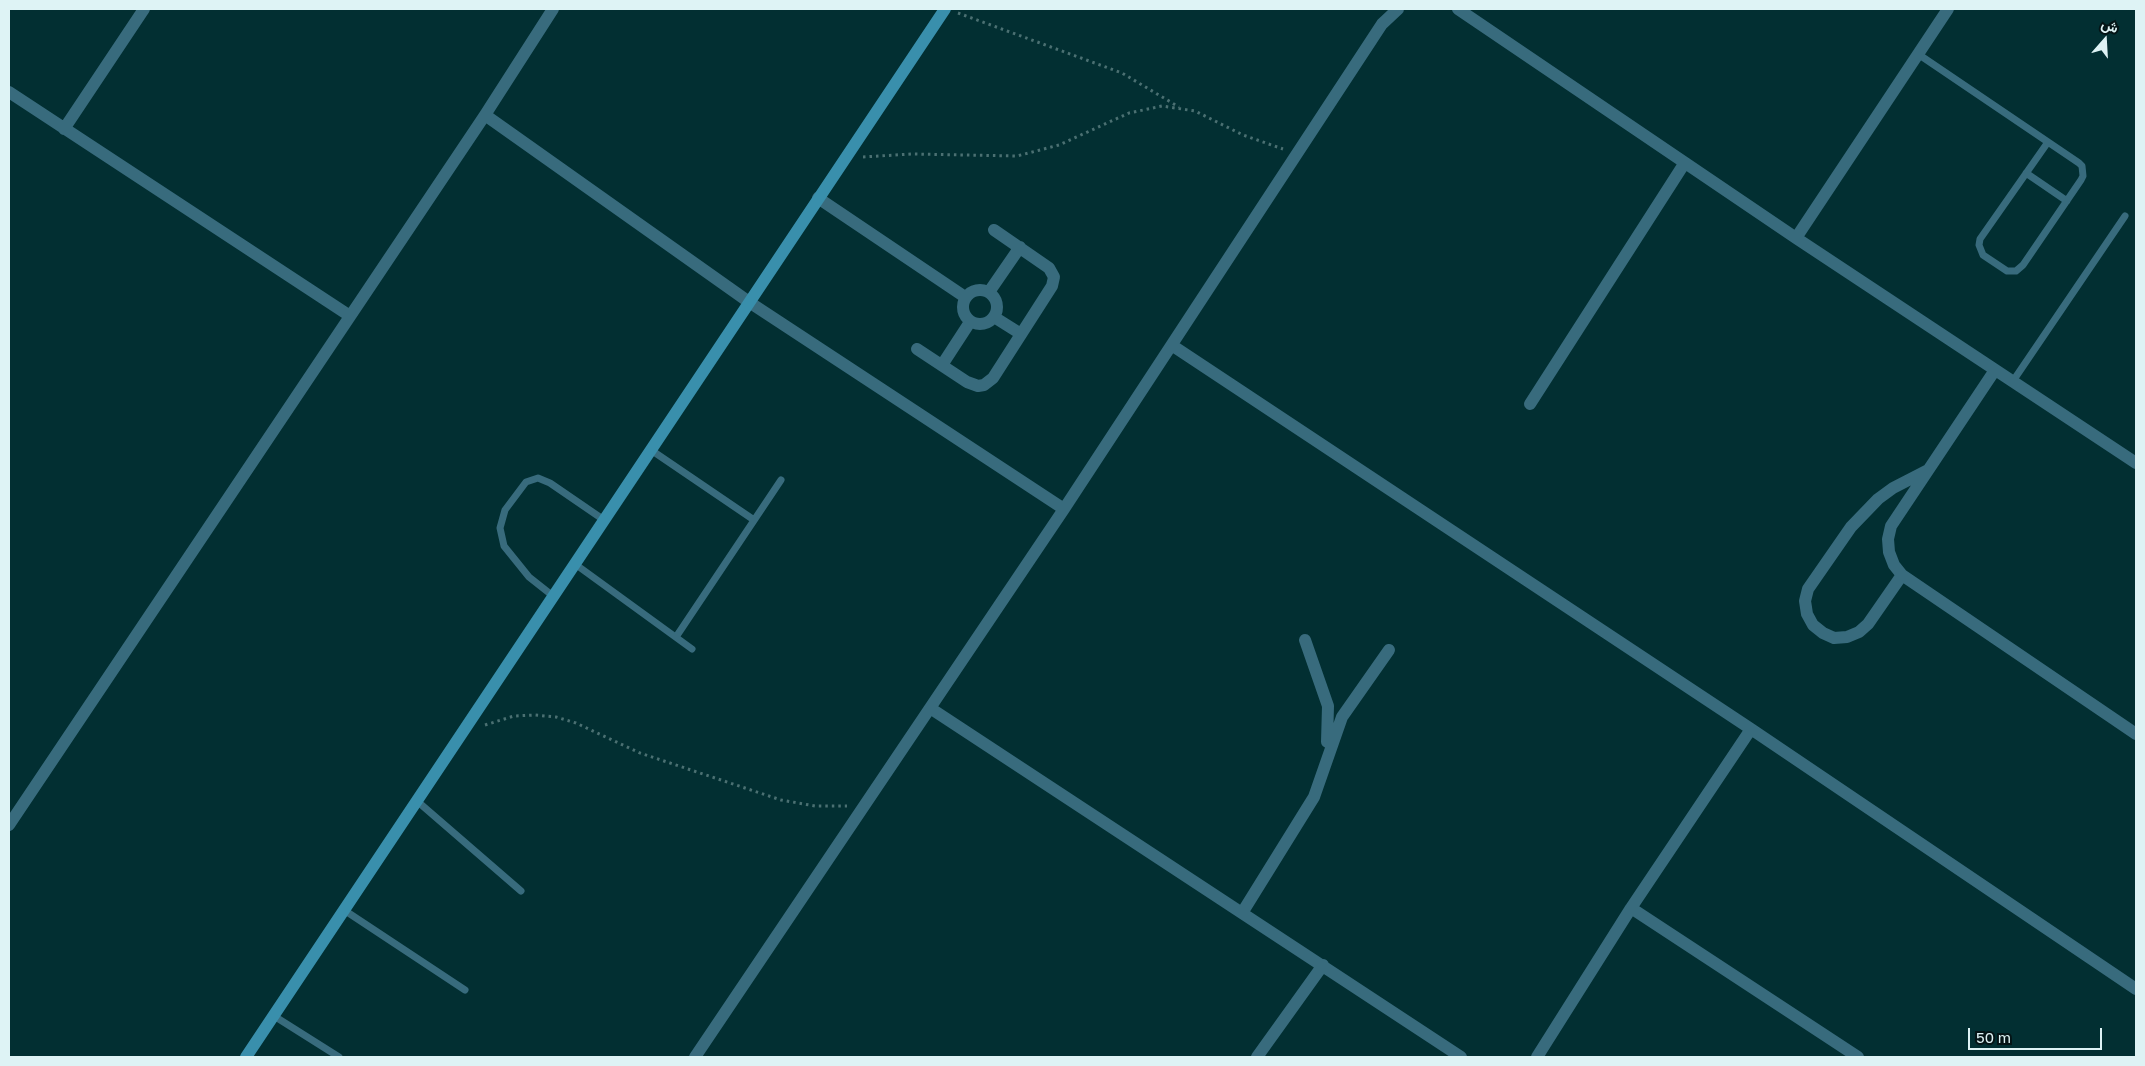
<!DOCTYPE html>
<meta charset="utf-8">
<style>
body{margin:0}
#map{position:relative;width:2145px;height:1066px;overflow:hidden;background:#022f32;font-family:"Golos Text",Vazirmatn,sans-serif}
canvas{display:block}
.frame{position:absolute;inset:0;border:10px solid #def3f5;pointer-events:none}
.north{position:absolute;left:2080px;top:15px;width:50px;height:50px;-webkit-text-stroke:4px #041416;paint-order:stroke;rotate:19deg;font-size:14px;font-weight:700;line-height:20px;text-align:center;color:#def3f5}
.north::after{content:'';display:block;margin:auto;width:18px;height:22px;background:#def3f5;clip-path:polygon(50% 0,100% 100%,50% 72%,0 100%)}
.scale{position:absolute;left:1968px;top:1028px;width:134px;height:22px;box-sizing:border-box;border:2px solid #def3f5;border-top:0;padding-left:6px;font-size:15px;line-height:18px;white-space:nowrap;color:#def3f5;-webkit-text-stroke:4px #041416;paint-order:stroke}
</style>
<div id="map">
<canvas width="2145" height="1066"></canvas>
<div class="frame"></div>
<div class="north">ش</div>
<div class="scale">50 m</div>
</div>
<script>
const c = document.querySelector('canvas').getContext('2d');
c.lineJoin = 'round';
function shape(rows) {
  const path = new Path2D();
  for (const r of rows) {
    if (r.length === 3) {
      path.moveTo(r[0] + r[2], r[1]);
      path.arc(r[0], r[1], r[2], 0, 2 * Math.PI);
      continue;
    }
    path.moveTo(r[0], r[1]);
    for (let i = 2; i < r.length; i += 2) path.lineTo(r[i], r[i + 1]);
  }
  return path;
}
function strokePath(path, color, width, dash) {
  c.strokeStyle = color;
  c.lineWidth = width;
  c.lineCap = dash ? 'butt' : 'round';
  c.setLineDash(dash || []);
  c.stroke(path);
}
const path = shape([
 [958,13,1122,73,1179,107],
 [863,157,911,154,1017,156,1059,145,1129,113,1162,106,1195,111,1243,135,1283,149],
 [485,725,514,716,535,715,556,717,576,723,640,753,781,800,815,806,847,806]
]);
const lane = shape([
 [1918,54,2079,163,2082,166,2083,176,2081,180,2023,265,2016,271,2007,271,1983,255,1979,245,1980,239,2048,142],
 [2026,173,2067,201],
 [2013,381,2125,216],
 [651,450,754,520],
 [575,564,692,649],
 [553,596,529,577,504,546,500,528,505,510,526,482,538,478,550,483,604,520],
 [676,637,781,480],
 [417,801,521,891],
 [344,910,465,990],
 [274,1016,339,1057]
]);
const street = shape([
 [1458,9,1796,238,2136,463],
 [9,92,350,316],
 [485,115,749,302,1064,509],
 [64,129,144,9],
 [818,198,965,297],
 [1796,238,1948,9],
 [980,307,17],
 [989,292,1020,247],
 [994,317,1021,334],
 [1173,346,1751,729,2136,989],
 [917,349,967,382,978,386,984,385,993,378,1052,286,1054,277,1049,268,994,230],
 [942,365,970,322],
 [1995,370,1891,526,1888,539,1889,552,1894,565,1902,575,2136,734],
 [1530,404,1684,164],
 [1902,575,1868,624,1859,632,1847,637,1834,638,1823,633,1813,625,1807,614,1805,601,1808,589,1851,527,1878,499,1893,488,1928,470],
 [1305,640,1328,706,1327,742],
 [930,708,1461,1057],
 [9,825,485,115,553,9],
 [1631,908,1858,1057],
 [1242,913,1314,797,1342,717,1389,650],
 [695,1057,1064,509,1382,24,1398,9],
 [1257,1057,1323,965],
 [1537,1057,1631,908,1751,729]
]);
const secondary = shape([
 [246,1057,945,9]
]);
strokePath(path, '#4b7072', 3, [2.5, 4]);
strokePath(lane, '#386b7d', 7);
strokePath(street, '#386b7d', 12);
strokePath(secondary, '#398fac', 12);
</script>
